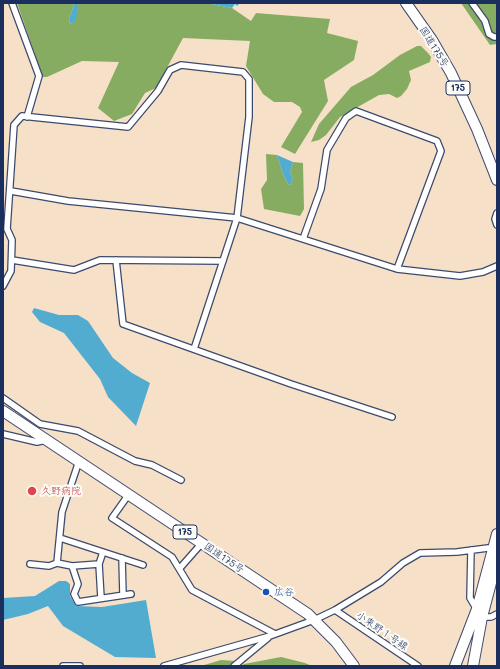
<!DOCTYPE html>
<meta charset="utf-8">
<style>
body{margin:0}
#map{position:relative;width:500px;height:669px;overflow:hidden;background:#f6e0c7;font-family:Mali,sans-serif}
canvas{display:block}
.frame{position:absolute;inset:0;border:4px solid #1b2f5e;pointer-events:none}
</style>
<div id="map">
<canvas width="500" height="669"></canvas>
<div class="frame"></div>
</div>
<script>
const c = document.querySelector('canvas').getContext('2d');
c.lineJoin = 'round';
function fill(path, color) {
  c.fillStyle = color;
  c.fill(path, 'evenodd');
}
function shape(rows) {
  const path = new Path2D();
  for (const r of rows) {
    path.moveTo(r[0], r[1]);
    for (let i = 2; i < r.length; i += 2) path.lineTo(r[i], r[i + 1]);
  }
  return path;
}
function strokePath(path, color, width, dash) {
  c.strokeStyle = color;
  c.lineWidth = width;
  c.lineCap = dash ? 'butt' : 'round';
  c.setLineDash(dash || []);
  c.stroke(path);
}
function write(font, color, halo, rows, align = 'center') {
  c.font = font + ' Mali,"Klee One",sans-serif';
  c.lineWidth = 4;
  c.setLineDash([]);
  c.textBaseline = 'middle';
  c.strokeStyle = halo;
  c.fillStyle = color;
  for (const [text, x, y, turn = 0] of rows) {
    c.save();
    c.translate(x, y);
    c.rotate((+turn || 0) * Math.PI / 180);
    c.textAlign = isNaN(turn) ? turn : align;
    if (halo) c.strokeText(text, 0, 0);
    c.fillText(text, 0, 0);
    c.restore();
  }
}
const forest = shape([
 [17,3,73,3,74,5,69,19,70,24,72,23,78,3,206,3,232,8,251,21,256,13,330,19,327,33,358,41,354,60,324,80,328,101,295,154,281,147,302,112,300,107,292,102,274,102,263,94,246,66,250,41,183,38,156,88,145,93,132,114,114,121,98,108,119,62,82,61,47,77,43,77],
 [461,3,497,3,497,44,490,45],
 [417,46,421,46,428,53,431,57,430,62,409,71,411,80,407,89,401,96,397,98,389,94,379,95,340,117,326,135,319,140,311,142,319,124,351,87,373,75,400,55],
 [266,154,277,155,283,174,288,184,290,185,293,178,290,172,293,162,303,163,304,209,300,216,264,209,261,189,267,180],
 [281,657,305,663,312,666,241,666,244,664],
 [221,660,236,661,229,666,201,666]
]);
const water = shape([
 [73,3,78,3,76,21,70,24,69,19,74,5],
 [206,3,240,3,237,6,235,4,232,8],
 [277,155,293,162,290,172,293,178,290,185,288,184,283,174],
 [34,308,59,315,78,315,88,321,113,358,132,373,150,383,136,426,108,397,100,379,64,333,40,322,32,312],
 [59,581,66,581,70,584,70,596,76,606,102,607,146,600,156,658,115,657,63,626,48,606,28,614,3,620,3,598,35,596]
]);
const street = shape([
 [12,3,39,76,27,117],
 [472,3,485,21,489,34,494,37,497,37],
 [11,191,68,201,237,218,397,269,460,276,483,272,497,266],
 [497,213,495,219,497,225],
 [303,239,321,189,327,150,346,118,356,111,437,141,441,151,397,269],
 [12,260,74,270,100,260,223,261],
 [116,260,123,324,291,384,392,417],
 [3,286,11,271,12,240,7,229,14,125,22,116,128,127,158,91,170,70,181,65,243,72,249,79,249,117,237,218,194,349],
 [3,398,40,424,78,431,135,461,152,465,181,480],
 [3,434,37,442,46,440],
 [129,494,112,518,172,557,192,590,275,634],
 [60,538,143,565],
 [471,550,470,598,476,608],
 [122,558,123,595],
 [57,563,72,566,78,584,74,594,78,602,131,594],
 [30,564,49,566,57,563,62,512,79,461],
 [72,566,99,564],
 [180,568,202,543],
 [101,598,99,564,103,552],
 [335,610,418,666],
 [482,617,491,617,497,614],
 [63,666,80,666],
 [164,666,270,636,314,620,335,610,381,582,403,563,420,553,457,552,488,548],
 [234,666,268,638]
]);
const highway = shape([
 [406,3,432,40,451,73,477,129,497,180],
 [3,411,308,614,336,642,354,666],
 [455,666,477,609,497,534],
 [473,666,482,617,497,560]
]);
const markers = [
 [32,491,5,"#e0444e"],
 [266,592,4,"#1a4fb4"]
];
const shields = [
 [458,88,24],
 [185,532,24]
];
const shieldNames = [
 ["175",458,88],
 ["175",185,532]
];
const streetNames = [
 ["国道175号",434,47,58],
 ["国道175号",224,558,34],
 ["小束野１号線",382,631,34]
];
const healthNames = [
 ["久野病院",41,491]
];
const transitNames = [
 ["広谷",274,592]
];
fill(forest, '#86ac62');
fill(water, '#52accf');
strokePath(street, '#3c4a6e', 8);
strokePath(highway, '#3c4a6e', 12);
strokePath(street, '#fff', 5.5);
strokePath(highway, '#fff', 10);
for (const [x, y, r, color] of markers) {
  const dot = new Path2D();
  dot.arc(x, y, r, 0, 2 * Math.PI);
  c.fillStyle = color;
  c.fill(dot);
  strokePath(dot, '#fdfcf7', 1.5);
}
for (const [x, y, w] of shields) {
  const box = new Path2D();
  box.roundRect(x - w / 2, y - 7, w, 14, 3);
  c.fillStyle = '#fdfcf7';
  c.fill(box);
  strokePath(box, '#1b2f5e', 1);
}
write('bold 9px', '#1b2f5e', null, shieldNames);
write('10px', '#1b2f5e', '#fdfcf7', streetNames);
write('10px', '#be3a42', '#fdfcf7', healthNames, 'left');
write('10px', '#164399', '#fdfcf7', transitNames, 'left');
</script>
